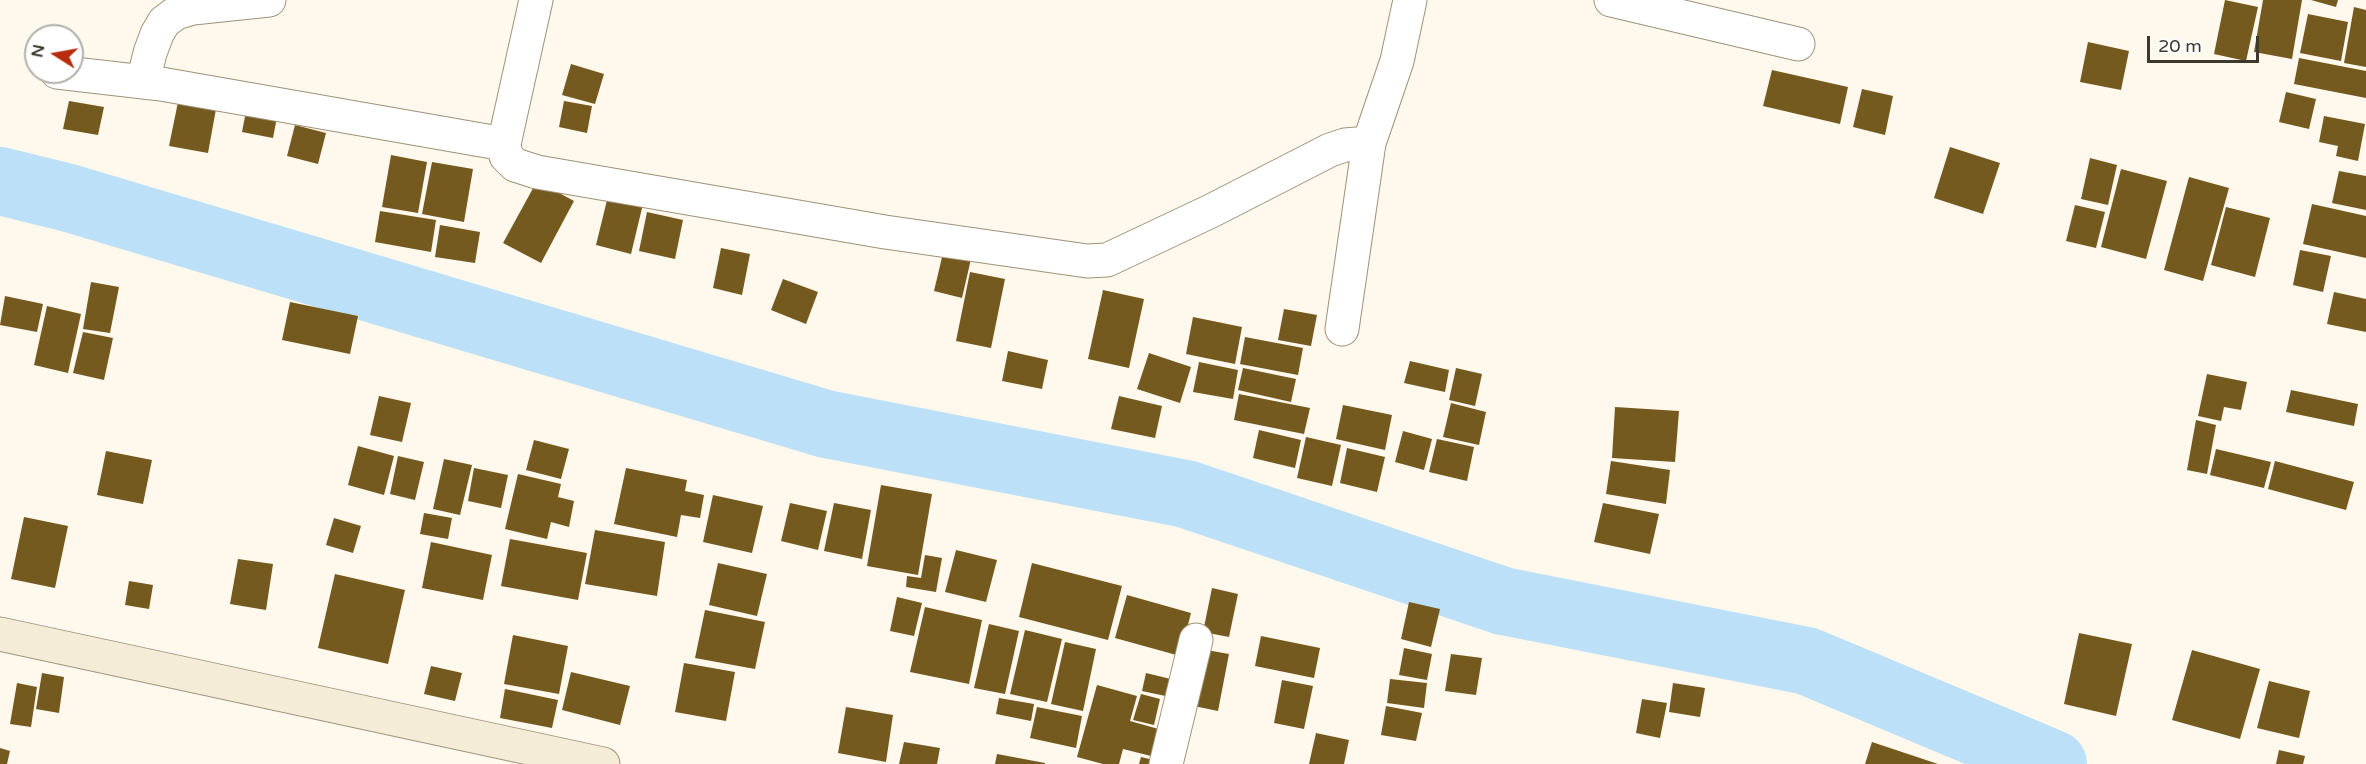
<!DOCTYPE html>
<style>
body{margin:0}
#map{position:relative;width:2366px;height:764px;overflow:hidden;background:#fef8ed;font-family:"Varela Round",sans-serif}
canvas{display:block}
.north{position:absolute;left:24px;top:24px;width:60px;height:60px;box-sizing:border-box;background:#fff;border:2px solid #b2b0ab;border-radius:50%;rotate:281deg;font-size:16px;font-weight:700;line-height:24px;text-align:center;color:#3e392e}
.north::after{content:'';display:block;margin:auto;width:21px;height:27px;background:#b72c0f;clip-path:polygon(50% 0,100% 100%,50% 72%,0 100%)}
.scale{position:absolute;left:2147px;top:36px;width:112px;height:27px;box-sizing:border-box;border:3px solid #3e392e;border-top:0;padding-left:8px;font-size:18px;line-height:21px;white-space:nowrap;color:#3e392e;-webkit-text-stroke:4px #fff;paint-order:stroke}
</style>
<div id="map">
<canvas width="2366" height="764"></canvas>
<div class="north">N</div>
<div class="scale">20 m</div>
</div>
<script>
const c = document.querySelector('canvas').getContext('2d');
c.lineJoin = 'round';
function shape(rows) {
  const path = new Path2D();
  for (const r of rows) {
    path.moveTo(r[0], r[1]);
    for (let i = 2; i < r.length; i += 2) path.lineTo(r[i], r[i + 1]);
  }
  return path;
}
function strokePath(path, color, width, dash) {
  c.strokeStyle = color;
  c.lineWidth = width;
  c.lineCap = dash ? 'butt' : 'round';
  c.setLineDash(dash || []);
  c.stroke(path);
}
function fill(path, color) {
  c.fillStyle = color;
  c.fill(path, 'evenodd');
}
const river = shape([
 [0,181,69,198,826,424,1186,494,1503,601,1807,661,2053,764]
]);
const building = shape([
 [2225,0,2258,7,2246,61,2214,54],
 [2263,0,2302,0,2292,59,2254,52],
 [2311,0,2338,0,2336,7],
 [2354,7,2366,10,2366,67,2344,63],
 [2308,14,2348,22,2341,61,2300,53],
 [2088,42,2129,51,2121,90,2080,82],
 [2299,58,2366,71,2366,98,2294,84],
 [571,64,604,74,595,104,562,95],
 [1772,70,1848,87,1840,124,1763,106],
 [1862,89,1893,96,1885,135,1853,127],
 [2286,92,2316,99,2309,129,2279,122],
 [69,101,104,107,98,135,63,129],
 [564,101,592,106,587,133,559,127],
 [178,102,216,109,208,153,169,146],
 [247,106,278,112,273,138,242,132],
 [2324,116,2365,124,2358,161,2336,156,2338,146,2319,142],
 [295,125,326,133,318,164,287,156],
 [1950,147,2000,163,1983,214,1934,198],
 [391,155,427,162,418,213,382,207],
 [2090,158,2117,165,2108,205,2081,199],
 [432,162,473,169,464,222,422,214],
 [2121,169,2167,181,2146,259,2101,247],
 [2339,171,2366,176,2366,210,2332,203],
 [2189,177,2229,188,2203,281,2164,270],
 [537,181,574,201,541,263,503,243],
 [608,196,643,204,631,254,596,245],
 [2312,204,2366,216,2366,258,2303,244],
 [2075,205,2105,212,2096,248,2066,241],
 [2226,207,2270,218,2255,277,2211,265],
 [380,211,436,220,431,252,375,242],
 [647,212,683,220,675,259,639,251],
 [440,225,480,232,475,263,435,257],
 [721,248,750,254,742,295,713,288],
 [2300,250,2331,256,2323,292,2293,285],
 [943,253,971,259,962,298,934,291],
 [970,272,1005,279,991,348,956,341],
 [783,279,818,292,806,324,771,310],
 [91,282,119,287,110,333,83,329],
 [1103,290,1144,299,1129,368,1088,359],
 [2334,292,2366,299,2366,332,2327,324],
 [5,296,43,304,37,332,0,325],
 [290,302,358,316,350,354,282,340],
 [47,306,81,314,68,373,34,365],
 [1284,309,1317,315,1311,346,1278,340],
 [1193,317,1242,327,1235,364,1186,354],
 [83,332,113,338,104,380,73,373],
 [1245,337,1303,348,1298,375,1240,364],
 [1008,351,1048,360,1042,389,1002,381],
 [1149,353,1191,367,1180,403,1137,389],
 [1410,361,1449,370,1445,392,1404,383],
 [1199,362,1238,370,1233,399,1193,392],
 [1243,368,1296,379,1291,402,1238,390],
 [1456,368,1482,374,1475,406,1449,400],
 [2207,374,2247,382,2241,410,2224,407,2221,421,2198,416],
 [2291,390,2358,404,2354,426,2286,412],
 [1239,394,1310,408,1304,434,1234,420],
 [379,396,411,403,402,442,370,435],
 [1119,396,1162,406,1155,438,1111,429],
 [1451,403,1486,412,1479,445,1443,437],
 [1343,405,1392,415,1385,450,1336,439],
 [1615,407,1679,411,1675,462,1612,458],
 [2196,420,2216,425,2207,474,2187,470],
 [1259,430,1301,440,1295,468,1253,458],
 [1403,431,1432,439,1424,470,1395,462],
 [1306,437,1341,445,1332,486,1297,478],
 [1437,439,1474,447,1467,481,1429,472],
 [534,440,569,449,561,479,526,470],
 [358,446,394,456,384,495,348,485],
 [1347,448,1385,457,1377,492,1340,483],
 [2216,449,2271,462,2264,488,2210,475],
 [106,451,152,460,143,504,97,495],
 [398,456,424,462,415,500,390,494],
 [444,459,472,465,460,515,433,509],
 [1611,461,1670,470,1666,504,1606,494],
 [2275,461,2354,482,2346,510,2268,489],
 [474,468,508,475,501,508,468,501],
 [626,468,687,480,685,491,704,495,700,518,681,515,677,537,614,524],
 [518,474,561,484,558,497,574,501,569,527,551,522,547,539,505,529],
 [881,485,932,494,918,575,867,566],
 [713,495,763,506,752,553,703,542],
 [790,503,827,511,818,550,781,541],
 [834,503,871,510,862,559,824,551],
 [1603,503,1659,514,1650,554,1594,542],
 [424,513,452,518,448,539,420,534],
 [24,517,68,526,55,588,11,579],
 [334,518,361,526,353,553,326,545],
 [595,530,665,542,657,596,585,584],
 [510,539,587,553,578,600,501,586],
 [431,542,492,555,483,600,422,588],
 [956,550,997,560,986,602,945,592],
 [925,555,942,558,936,592,906,587,907,576,921,578],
 [238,559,273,564,266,610,230,604],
 [718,563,767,574,757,616,709,605],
 [1032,563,1122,586,1108,640,1019,617],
 [335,574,405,590,388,664,318,648],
 [129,581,153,585,149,609,125,605],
 [1212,588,1238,594,1229,637,1203,632],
 [1127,595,1191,613,1180,656,1115,638],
 [897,597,922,603,914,636,890,631],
 [1409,602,1440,609,1431,647,1401,639],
 [925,607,982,620,969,684,910,672],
 [705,610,765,622,755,669,695,658],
 [989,624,1019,631,1005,694,974,688],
 [1025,630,1062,639,1047,702,1010,694],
 [2079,633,2132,644,2116,716,2064,704],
 [513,635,568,646,559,694,504,684],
 [1261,636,1320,648,1314,678,1255,666],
 [1065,642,1096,649,1083,711,1051,704],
 [1404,648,1432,654,1427,680,1399,675],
 [1201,649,1229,654,1218,711,1189,705],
 [2192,650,2260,669,2240,739,2172,720],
 [1451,654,1482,658,1476,695,1445,691],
 [684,663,735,672,726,721,675,712],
 [431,666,462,673,455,701,424,694],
 [571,672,630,686,620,725,562,710],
 [42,673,64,677,59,713,36,709],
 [1146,673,1179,681,1175,698,1142,691],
 [1390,679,1427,683,1424,708,1387,703],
 [1282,680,1313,686,1304,729,1274,723],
 [2269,681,2310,691,2299,738,2257,728],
 [17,683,37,687,31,727,10,724],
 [1673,683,1705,688,1700,717,1669,712],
 [1097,685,1137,696,1130,721,1162,730,1155,757,1123,749,1119,764,1103,764,1077,757],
 [505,689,558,700,552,728,500,718],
 [1141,694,1160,699,1154,725,1133,720],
 [999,698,1034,704,1031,721,996,714],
 [1642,699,1667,703,1660,738,1636,733],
 [1386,706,1422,713,1416,741,1381,735],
 [846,707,893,715,886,762,838,753],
 [1037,707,1082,716,1076,748,1030,738],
 [1316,733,1349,740,1344,764,1309,764],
 [904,742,940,748,937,764,899,764],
 [1872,742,1938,764,1865,764],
 [0,748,10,751,7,764,0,764],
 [2279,750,2305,756,2303,764,2276,764],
 [997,754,1045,763,1045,764,995,764],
 [1141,757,1162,762,1162,764,1139,764]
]);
const street = shape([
 [536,0,504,144,506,156,515,165,537,172,885,232,1087,261,1107,260,1211,211,1330,150,1345,145,1369,143],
 [1611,0,1798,44],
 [57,72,161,84,504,144],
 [143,82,150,53,157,34,164,22,176,13,193,8,269,0],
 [1342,329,1369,143,1397,61,1410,0],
 [1166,764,1196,640]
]);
const secondary = shape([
 [0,634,603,764]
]);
strokePath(river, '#bce0f7', 68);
fill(building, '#755a1f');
strokePath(street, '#9f9279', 35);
strokePath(secondary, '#9f9279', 35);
strokePath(street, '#fff', 33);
strokePath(secondary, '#f5ecd8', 33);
</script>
